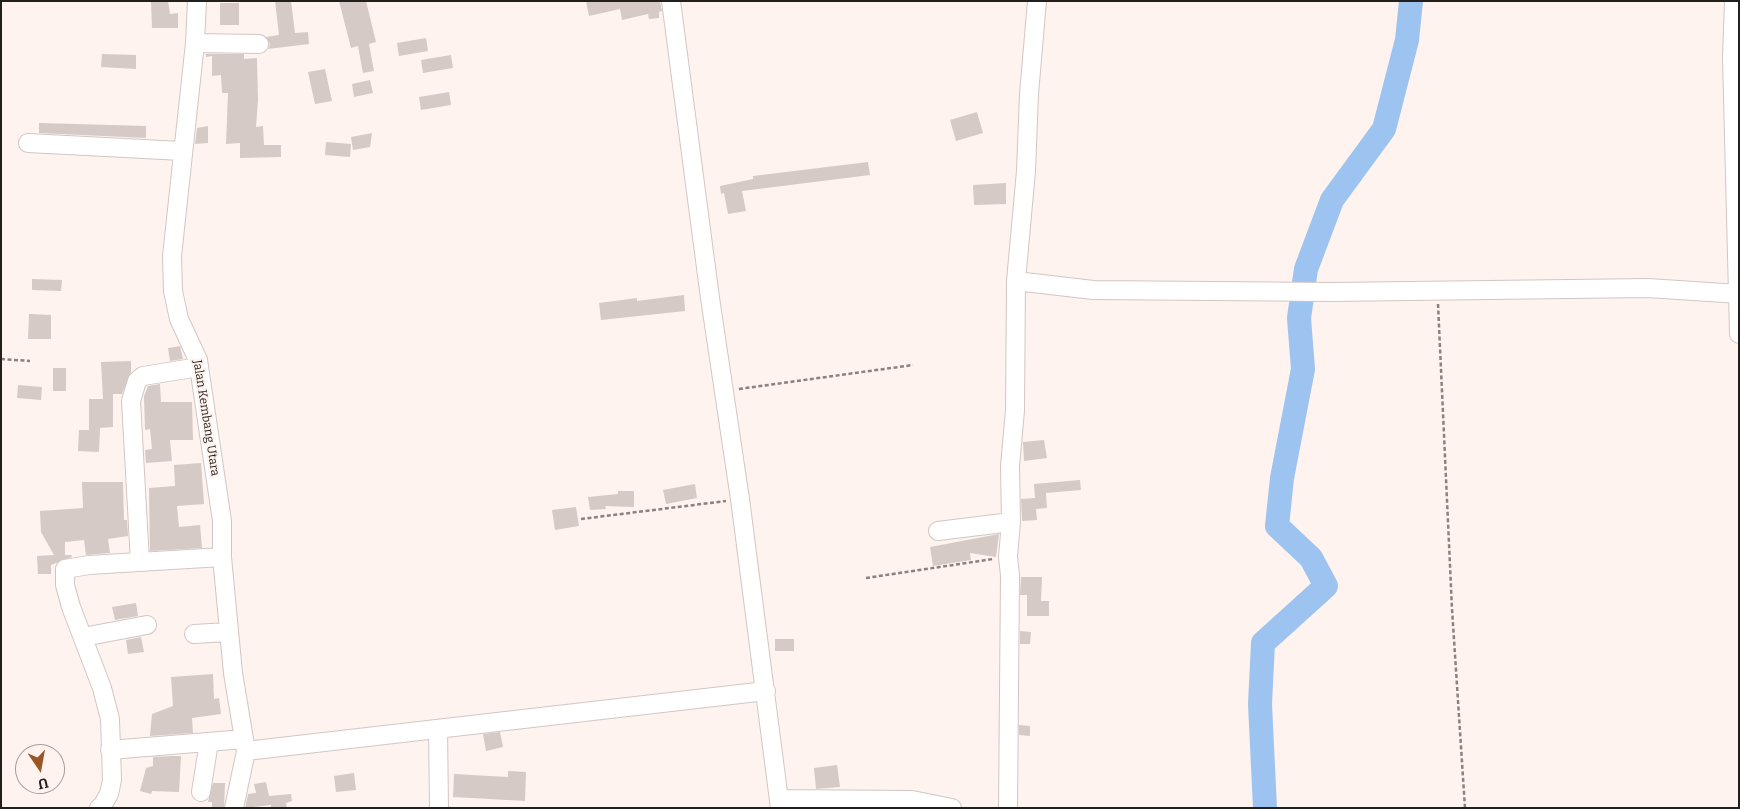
<!DOCTYPE html>
<style>
body{margin:0}
#map{position:relative;width:1740px;height:809px;overflow:hidden;background:#fef3ee;font-family:Bitter,serif}
canvas{display:block}
.frame{position:absolute;inset:0;border:2px solid #231f1d;pointer-events:none}
.north{position:absolute;left:15px;top:744px;width:50px;height:50px;box-sizing:border-box;background:#fef3ee;border:1px solid #a69e9a;border-radius:50%;rotate:168deg;font-size:14px;font-weight:700;line-height:20px;text-align:center;color:#231f1d}
.north::after{content:'';display:block;margin:auto;width:18px;height:22px;background:#9a5726;clip-path:polygon(50% 0,100% 100%,50% 72%,0 100%)}
</style>
<div id="map">
<canvas width="1740" height="809"></canvas>
<div class="frame"></div>
<div class="north">U</div>
</div>
<script>
const c = document.querySelector('canvas').getContext('2d');
c.lineJoin = 'round';
function shape(rows) {
  const path = new Path2D();
  for (const r of rows) {
    path.moveTo(r[0], r[1]);
    for (let i = 2; i < r.length; i += 2) path.lineTo(r[i], r[i + 1]);
  }
  return path;
}
function strokePath(path, color, width, dash) {
  c.strokeStyle = color;
  c.lineWidth = width;
  c.lineCap = dash ? 'butt' : 'round';
  c.setLineDash(dash || []);
  c.stroke(path);
}
function fill(path, color) {
  c.fillStyle = color;
  c.fill(path, 'evenodd');
}
function write(font, color, halo, rows, align = 'center') {
  c.font = font + ' Bitter,serif';
  c.lineWidth = 4.5;
  c.setLineDash([]);
  c.textBaseline = 'middle';
  c.strokeStyle = halo;
  c.fillStyle = color;
  for (const [text, x, y, turn = 0] of rows) {
    c.save();
    c.translate(x, y);
    c.rotate((+turn || 0) * Math.PI / 180);
    c.textAlign = isNaN(turn) ? turn : align;
    if (halo) c.strokeText(text, 0, 0);
    c.fillText(text, 0, 0);
    c.restore();
  }
}
const river = shape([
 [1265,808,1260,704,1263,643,1326,586,1311,558,1277,526,1282,478,1303,369,1299,318,1306,269,1332,200,1384,129,1407,40,1411,1]
]);
const building = shape([
 [151,1,168,1,170,14,178,13,178,28,152,28],
 [275,1,291,1,295,33,308,32,309,44,268,49,270,44,266,37,279,35],
 [339,1,366,1,376,42,369,44,374,71,363,73,358,46,351,48],
 [586,1,660,2,662,11,659,12,659,18,649,19,648,14,622,20,620,9,589,16],
 [220,3,239,3,239,25,220,25],
 [426,38,428,51,399,56,397,43],
 [102,54,136,55,136,69,101,67],
 [206,54,244,54,244,59,257,58,258,100,256,127,263,126,264,145,281,145,281,157,240,158,240,143,226,144,228,93,222,93,221,75,212,76,212,56,206,57],
 [451,55,453,68,423,73,421,60],
 [325,69,332,101,315,104,308,72],
 [370,80,373,93,354,97,352,84],
 [449,92,451,105,421,110,419,97],
 [977,112,983,133,956,141,950,120],
 [39,123,146,126,146,138,39,133],
 [208,126,208,143,195,144,197,128],
 [372,133,370,147,353,150,351,137],
 [326,142,351,144,350,157,325,155],
 [868,162,870,175,742,191,746,211,728,214,724,193,721,194,720,186,753,179,753,176],
 [1006,183,1006,204,974,205,973,185],
 [32,279,62,280,61,291,32,290],
 [684,295,685,311,601,320,599,303,637,298,637,301],
 [29,314,51,315,51,339,28,339],
 [180,346,183,359,170,361,168,348],
 [131,361,131,372,122,394,113,394,113,427,100,428,99,452,78,451,79,430,89,430,89,399,103,399,101,362],
 [53,368,66,368,66,391,53,391],
 [160,384,161,402,192,402,193,440,170,440,172,461,146,463,145,450,152,449,150,429,145,430,144,396,148,386],
 [18,385,42,387,41,400,17,398],
 [1044,440,1047,458,1024,461,1023,442],
 [201,463,204,504,177,506,179,527,200,525,202,548,150,551,149,488,175,486,174,465],
 [1080,480,1081,490,1046,493,1047,508,1036,509,1037,520,1022,521,1021,499,1035,498,1034,484],
 [82,482,123,482,124,520,127,520,128,536,108,539,110,553,108,553,86,555,84,540,65,542,65,555,71,555,72,557,51,565,51,574,38,574,37,556,54,555,41,532,40,511,83,508],
 [695,484,697,498,666,504,663,490],
 [618,491,634,491,634,507,605,506,606,509,590,510,588,497,618,494],
 [576,507,579,526,555,530,552,510],
 [999,534,996,557,970,553,971,560,933,566,930,547],
 [1021,577,1042,577,1041,601,1049,601,1049,616,1027,616,1027,595,1020,595],
 [136,603,138,616,115,620,112,607],
 [1020,631,1031,632,1030,644,1020,644],
 [141,637,144,652,128,654,126,640],
 [775,639,794,639,794,651,775,651],
 [213,674,214,699,219,698,221,714,192,718,193,733,150,736,152,714,173,706,171,677],
 [1019,725,1030,726,1030,736,1019,735],
 [500,732,503,747,486,751,483,734],
 [172,756,181,756,179,792,152,791,151,794,140,791,146,768,153,766,153,757],
 [837,765,840,787,816,789,814,768],
 [508,771,526,772,525,801,453,797,454,774,508,777],
 [354,773,356,790,336,792,334,776],
 [266,782,269,796,291,794,292,801,286,803,287,808,271,808,271,805,245,808,248,794,256,793,254,784],
 [213,783,225,783,224,808,212,808,212,802,208,802]
]);
const path = shape([
 [1438,304,1452,609,1465,808],
 [1,359,30,361],
 [739,389,913,365],
 [581,519,726,501],
 [866,578,993,559]
]);
const minor = shape([
 [197,1,195,43,172,256,173,291,179,319,198,360,222,521,222,557,233,673,246,751,234,808],
 [671,1,710,298,740,499,780,808],
 [1734,1,1732,58,1739,334],
 [195,43,259,44],
 [28,143,182,151],
 [1016,281,1093,290,1331,292,1648,288,1739,294],
 [938,531,1011,522],
 [140,562,131,401,137,381,143,376,199,367],
 [194,634,229,632],
 [83,637,147,625],
 [438,729,439,808],
 [110,750,244,739],
 [246,751,766,691],
 [201,792,209,742],
 [779,799,912,800,952,808],
 [99,808,102,806,109,794,112,780,110,719,102,688,71,607,65,585,65,569,89,565,222,557],
 [1008,808,1010,575,1008,557,1011,522,1010,466,1015,410,1016,281,1026,171,1029,94,1037,1]
]);
const streetNames = [
 ["Jalan Kembang Utara",206,418,81]
];
strokePath(river, '#9dc3f0', 24);
fill(building, '#d5cac6');
strokePath(minor, '#d1c7c2', 20);
strokePath(path, '#89827f', 2.5, [4, 2.5]);
strokePath(minor, '#fff', 18);
write('12px', '#231f1d', '#fef3ee', streetNames);
</script>
